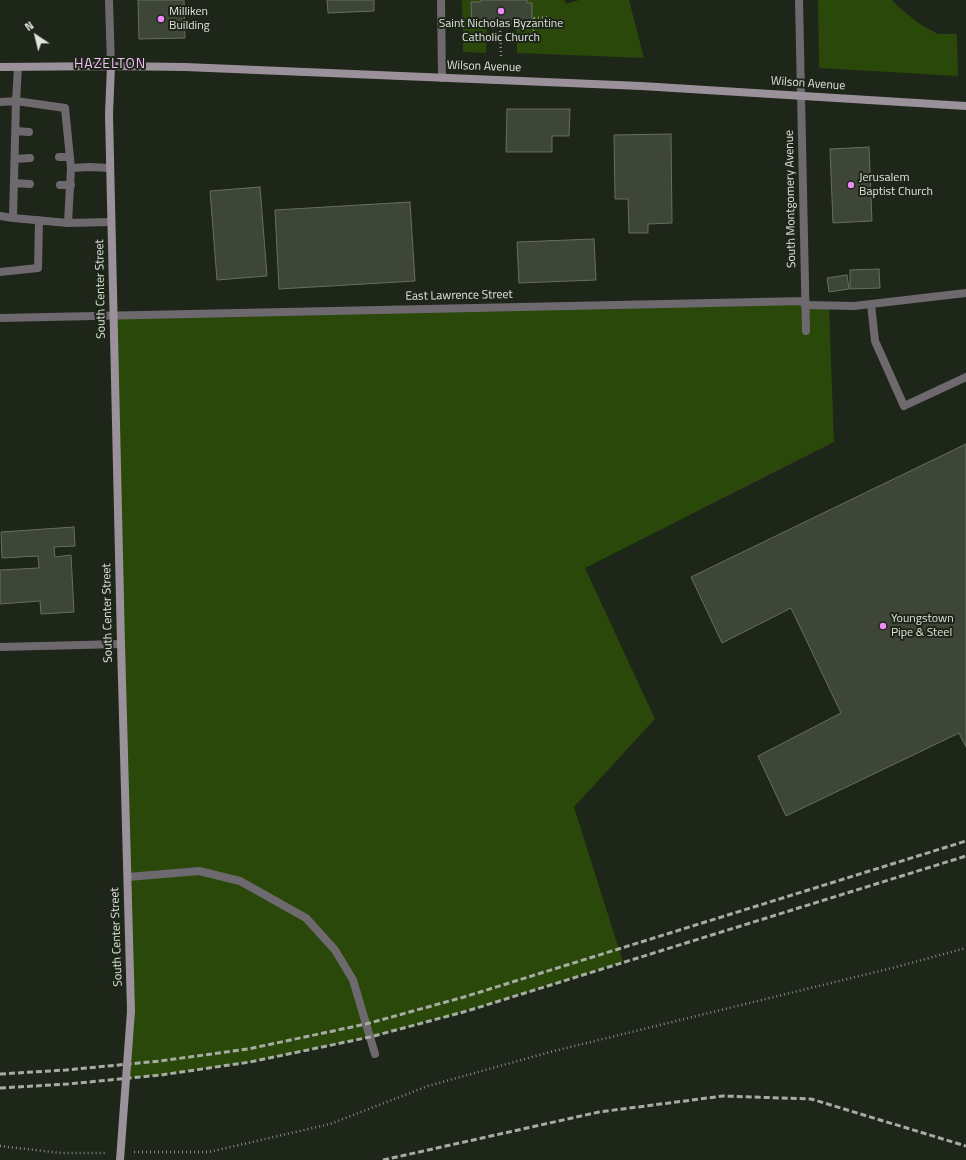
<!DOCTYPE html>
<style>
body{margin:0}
#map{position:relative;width:966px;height:1160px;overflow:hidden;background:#1e2519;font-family:"Titillium Web",sans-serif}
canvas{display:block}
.north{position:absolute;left:16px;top:16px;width:40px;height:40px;-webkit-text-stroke:3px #1e2519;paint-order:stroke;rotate:325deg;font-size:11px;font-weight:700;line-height:16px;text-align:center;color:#dfe4dc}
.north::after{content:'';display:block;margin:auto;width:14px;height:18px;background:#dfe4dc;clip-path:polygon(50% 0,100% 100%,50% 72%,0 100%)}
</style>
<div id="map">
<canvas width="966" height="1160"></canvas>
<div class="north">N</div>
</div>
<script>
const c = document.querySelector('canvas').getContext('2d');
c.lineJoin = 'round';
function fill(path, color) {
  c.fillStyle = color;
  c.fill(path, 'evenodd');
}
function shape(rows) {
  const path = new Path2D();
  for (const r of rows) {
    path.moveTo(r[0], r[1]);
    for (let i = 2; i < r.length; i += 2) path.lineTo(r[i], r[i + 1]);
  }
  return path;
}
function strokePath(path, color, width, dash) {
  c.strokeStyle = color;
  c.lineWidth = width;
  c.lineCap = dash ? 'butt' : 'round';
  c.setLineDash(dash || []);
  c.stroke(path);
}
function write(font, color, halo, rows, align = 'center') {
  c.font = font + ' "Titillium Web",sans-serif';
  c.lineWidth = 4;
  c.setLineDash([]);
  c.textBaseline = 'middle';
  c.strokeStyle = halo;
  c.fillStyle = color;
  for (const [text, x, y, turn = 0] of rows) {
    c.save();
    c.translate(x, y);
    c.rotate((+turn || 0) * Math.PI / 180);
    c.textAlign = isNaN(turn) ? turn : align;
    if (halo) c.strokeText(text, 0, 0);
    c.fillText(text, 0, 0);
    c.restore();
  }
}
const green = shape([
 [462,0,481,0,481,2,471,2,472,24,487,24,486,53,463,52],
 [527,0,564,0,566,4,579,0,629,0,644,58,517,53,516,23,532,23],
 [818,0,892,0,901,9,920,24,938,34,957,34,958,76,819,68],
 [805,301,829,306,834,442,585,568,655,719,574,807,623,962,467,1011,370,1037,250,1062,161,1075,126,1078,131,1011,114,315]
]);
const building = shape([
 [138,0,184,0,185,38,139,39,138,0],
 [327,0,374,0,374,11,328,13,327,0],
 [481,0,527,0,527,3,532,3,532,23,472,24,471,2,481,2,481,0],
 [507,109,570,109,569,136,552,136,552,152,506,152,507,109],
 [671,134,672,223,648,224,648,233,629,233,628,199,615,199,614,135,671,134],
 [869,147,872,221,833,223,830,149,869,147],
 [260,187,267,276,217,280,210,191,260,187],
 [410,202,415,281,279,289,275,210,410,202],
 [594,239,596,280,519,283,517,242,594,239],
 [879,269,880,288,850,289,850,270,879,269],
 [847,275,849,289,829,292,827,278,847,275],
 [966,444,966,747,959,733,786,816,758,756,841,713,791,608,722,643,691,577,966,444],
 [74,527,75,546,54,547,55,557,71,555,74,612,41,614,40,601,0,604,0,570,39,568,38,556,2,558,1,532,74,527]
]);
const path = shape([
 [534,18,549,17],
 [500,23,501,56],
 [501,41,522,40,526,38,531,34,534,29,534,18,532,18],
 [0,1146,61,1153,107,1153],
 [134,1152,209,1152,330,1124,428,1086,550,1052,896,967,966,948]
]);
const service = shape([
 [18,67,16,101,65,108,71,168],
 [0,102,16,101,13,218,68,223,111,222],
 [16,131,29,132],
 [59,157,70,157],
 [15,159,30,158],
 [14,183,30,184],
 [60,185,71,185],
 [0,216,13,218],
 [68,223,71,168,90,167,110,168],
 [0,272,38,268,39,220],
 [871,304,875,341,904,406,966,377],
 [805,305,854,306,966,293],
 [128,877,199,871,240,881,306,918,335,950,353,980,375,1054]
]);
const minor = shape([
 [109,0,111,66],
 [441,0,442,78],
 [799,0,806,331],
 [0,318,805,301],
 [0,647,121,644]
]);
const secondary = shape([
 [111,66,109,114,121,644,131,1011],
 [0,67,111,66,185,67,641,86,966,106]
]);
const rail = shape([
 [0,1074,66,1070,160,1061,248,1049,366,1024,464,997,966,841],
 [0,1088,68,1084,161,1075,250,1062,370,1037,467,1011,966,856],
 [383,1160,599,1112,723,1096,811,1099,966,1146]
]);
const secondaryBridge = shape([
 [120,1160,131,1011]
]);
const markers = [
 [501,11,4,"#ee8bf8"],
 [161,19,4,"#ee8bf8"],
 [851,185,4,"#ee8bf8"],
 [883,626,4,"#ee8bf8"]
];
const poiNames = [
 ["Milliken",169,12],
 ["Building",169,26],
 ["Saint Nicholas Byzantine",501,24,"center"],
 ["Catholic Church",501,38,"center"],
 ["Jerusalem",859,178],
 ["Baptist Church",859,192],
 ["Youngstown",891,619],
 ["Pipe & Steel",891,633]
];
const streetNames = [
 ["Wilson Avenue",484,67,2],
 ["Wilson Avenue",808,84,4],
 ["South Montgomery Avenue",791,199,-91],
 ["South Center Street",101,289,-91],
 ["East Lawrence Street",459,296,-1],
 ["South Center Street",108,613,-91],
 ["South Center Street",117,937,-92]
];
const quarterNames = [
 ["HAZELTON",110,65]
];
fill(green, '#29480a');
fill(building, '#3e4638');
strokePath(building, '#666f60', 1);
strokePath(path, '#858b81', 2.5, [1, 3]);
strokePath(service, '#6e696f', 8);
strokePath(minor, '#6e696f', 8);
strokePath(secondary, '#9a919a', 8);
strokePath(rail, '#a7aca3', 3, [6, 3]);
strokePath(secondaryBridge, '#9a919a', 8);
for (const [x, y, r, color] of markers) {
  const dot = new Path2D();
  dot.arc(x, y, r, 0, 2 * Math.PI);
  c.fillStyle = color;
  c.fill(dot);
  strokePath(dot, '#1e2519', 1.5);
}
write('12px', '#dfe4dc', '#1e2519', poiNames, 'left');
write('12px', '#dfe4dc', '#1e2519', streetNames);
c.letterSpacing = '1px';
write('14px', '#f5befa', '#1e2519', quarterNames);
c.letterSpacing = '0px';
</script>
